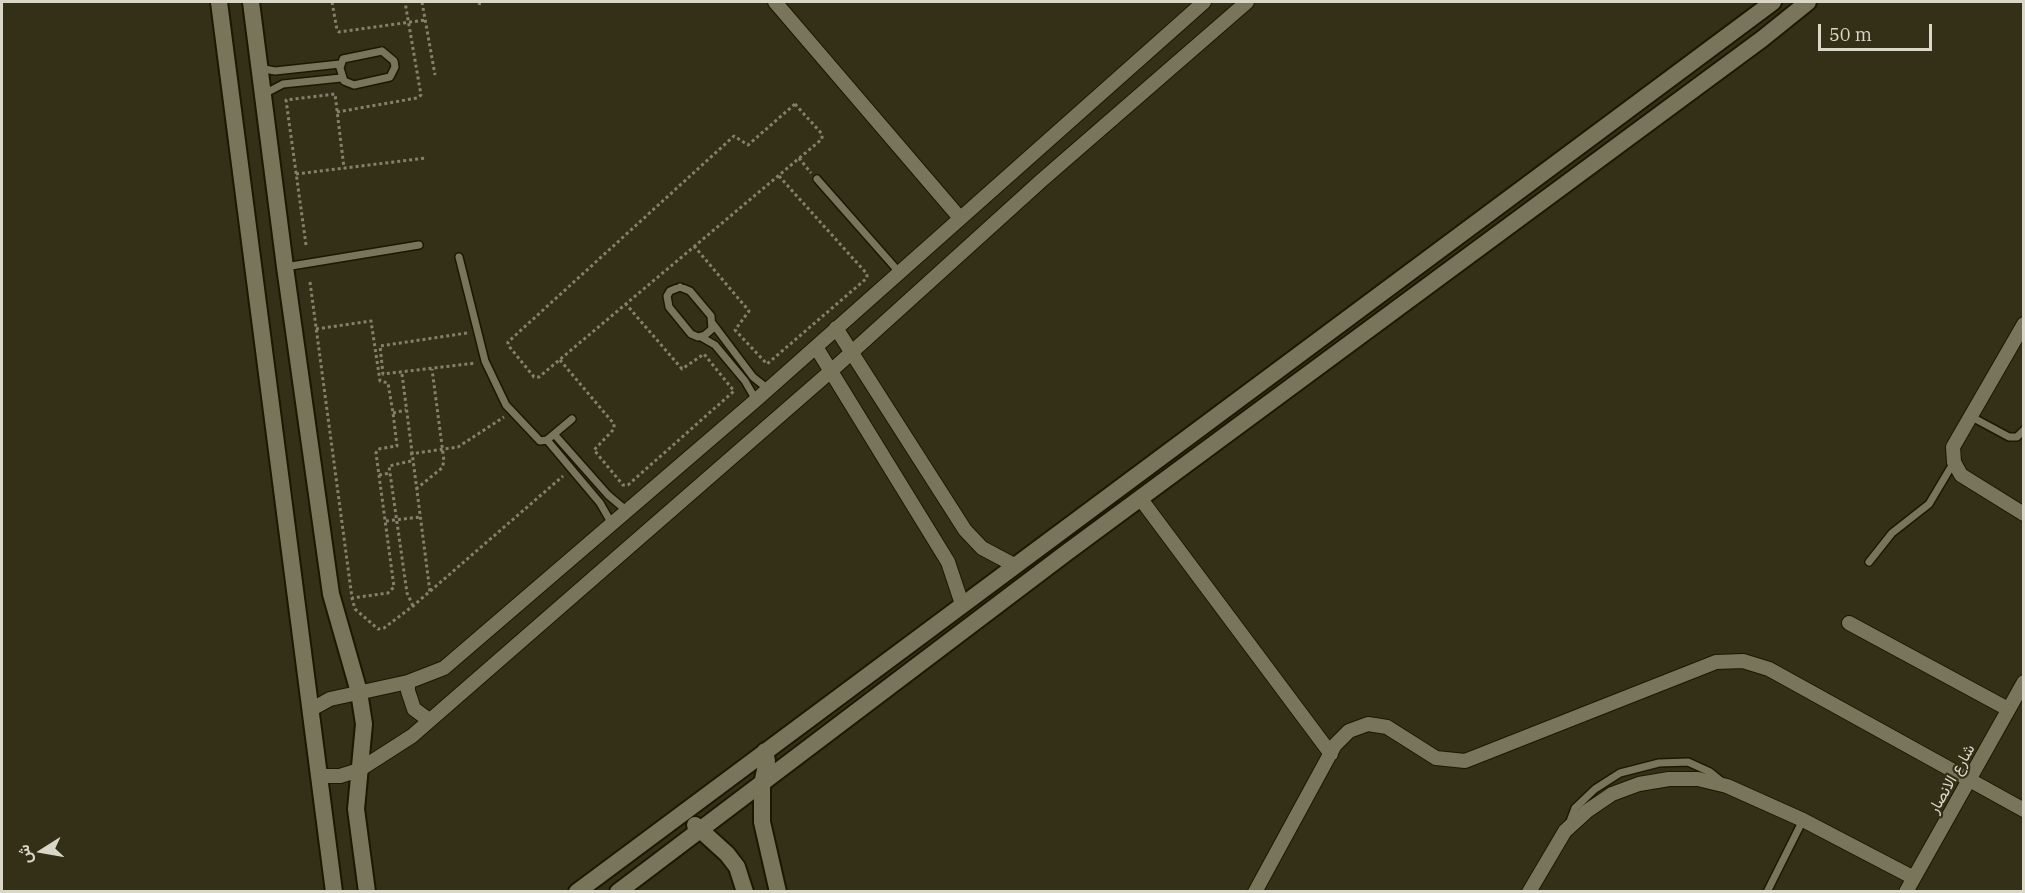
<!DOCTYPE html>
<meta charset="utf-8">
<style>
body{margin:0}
#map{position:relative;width:2025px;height:893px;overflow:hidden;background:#333017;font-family:"IBM Plex Serif",Vazirmatn,serif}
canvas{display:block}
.frame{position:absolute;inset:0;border:3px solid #d9d8c8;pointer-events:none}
.north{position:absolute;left:12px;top:821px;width:60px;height:60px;-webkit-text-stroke:4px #333017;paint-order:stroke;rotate:259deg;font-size:16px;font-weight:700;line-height:24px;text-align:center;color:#d9d8c8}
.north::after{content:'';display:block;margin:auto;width:21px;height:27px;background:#d9d8c8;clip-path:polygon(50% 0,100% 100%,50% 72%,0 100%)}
.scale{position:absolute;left:1818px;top:24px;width:114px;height:27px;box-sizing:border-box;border:3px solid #d9d8c8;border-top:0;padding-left:8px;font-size:18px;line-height:21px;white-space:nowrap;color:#d9d8c8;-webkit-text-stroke:4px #333017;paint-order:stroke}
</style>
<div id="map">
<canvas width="2025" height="893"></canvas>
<div class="frame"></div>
<div class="north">ش</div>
<div class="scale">50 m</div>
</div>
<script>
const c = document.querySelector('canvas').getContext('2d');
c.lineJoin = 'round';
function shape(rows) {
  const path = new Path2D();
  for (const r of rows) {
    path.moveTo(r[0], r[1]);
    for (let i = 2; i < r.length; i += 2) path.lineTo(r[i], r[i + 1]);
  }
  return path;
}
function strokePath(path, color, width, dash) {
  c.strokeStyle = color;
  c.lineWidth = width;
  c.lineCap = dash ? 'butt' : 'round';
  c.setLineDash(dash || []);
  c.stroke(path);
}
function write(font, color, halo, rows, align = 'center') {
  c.font = font + ' "IBM Plex Serif",Vazirmatn,serif';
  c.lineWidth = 4.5;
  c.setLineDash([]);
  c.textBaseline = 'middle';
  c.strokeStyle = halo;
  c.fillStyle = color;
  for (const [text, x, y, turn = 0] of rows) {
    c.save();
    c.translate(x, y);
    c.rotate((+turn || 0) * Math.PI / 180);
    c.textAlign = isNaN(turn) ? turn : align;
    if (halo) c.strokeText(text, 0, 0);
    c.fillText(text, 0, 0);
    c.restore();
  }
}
const path = shape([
 [332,2,337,30,339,32,425,20],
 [422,2,435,75],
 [479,5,480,2],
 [795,104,822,134,822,139,539,377,534,377,508,345,508,342,734,136,748,145,795,104],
 [337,112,417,98,421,95,405,2],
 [799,158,811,173],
 [296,174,426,158],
 [306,245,286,100,335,94,344,168],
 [694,246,749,311,735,330,767,364,867,278,867,274,778,175],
 [310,282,352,598,355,609,378,629,384,628,413,606,563,476],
 [316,329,371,321,380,381,388,383,393,413,397,446,378,449,376,453,394,587,388,593,352,598],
 [467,333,380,346,383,374,476,363],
 [560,360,614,424,614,429,594,450,623,485,628,485,734,391,704,354,682,369,625,303],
 [402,374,430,592],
 [393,413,406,410],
 [410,454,458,447,504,417],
 [411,461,389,466,407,593,413,606],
 [379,475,390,473],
 [416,489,442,468,444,461,432,369],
 [386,521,420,517]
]);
const service = shape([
 [382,51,394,61,395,67,390,77,354,85,344,81,340,68,343,59,382,51],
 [259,68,275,71,340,64],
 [264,94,283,84,341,78],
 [817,179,899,272],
 [459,257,485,361,506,405,540,441,547,440,572,419],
 [285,267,419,245],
 [680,287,690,291,711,316,712,329,705,335,698,337,691,334,669,307,667,296,670,291,680,287],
 [713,324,753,377,768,389],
 [701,337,715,345,745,381,756,400],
 [1970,416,2009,437,2017,437,2024,430],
 [554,434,608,495,627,511],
 [547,440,600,503,612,524],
 [1869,562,1892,533,1929,504,1954,462],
 [1569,824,1575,808,1595,789,1620,773,1659,763,1688,762,1710,772,1721,781],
 [1767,892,1803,820]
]);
const minor = shape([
 [775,2,960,218],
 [2024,324,1953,447,1954,462,1961,475,2024,514],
 [836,328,965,530,982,548,1014,565],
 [816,347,948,562,962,604],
 [1140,498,1331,754],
 [1849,623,2008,709],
 [408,682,408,691,414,709,429,720],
 [312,709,330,699,408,682,444,668,756,400,1204,2],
 [319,776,340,776,359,770,412,736,831,371,1042,180,1247,2],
 [1255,892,1335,745,1349,731,1368,724,1387,727,1436,758,1465,761,1716,662,1743,661,1769,669,2024,810],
 [1529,892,1565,831,1587,811,1612,794,1639,784,1669,779,1698,779,1727,786,1803,820,1914,878],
 [1906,892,2024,682]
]);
const tertiary = shape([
 [219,2,334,892],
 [251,2,285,267,331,594,359,692,364,724,356,809,367,892],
 [765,751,767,761,762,784,762,822,778,892],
 [695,825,727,854,737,867,745,892],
 [577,892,1773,2],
 [618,892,1066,553,1762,39,1808,2]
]);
const streetNames = [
 ["شارع الانصار",1952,779,-60]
];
strokePath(service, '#1b1801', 10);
strokePath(minor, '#1b1801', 16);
strokePath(tertiary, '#1b1801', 20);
strokePath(path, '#83816d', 3, [3, 3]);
strokePath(service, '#78755a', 7);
strokePath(minor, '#78755a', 14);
strokePath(tertiary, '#78755a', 16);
write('16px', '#d9d8c8', '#333017', streetNames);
</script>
